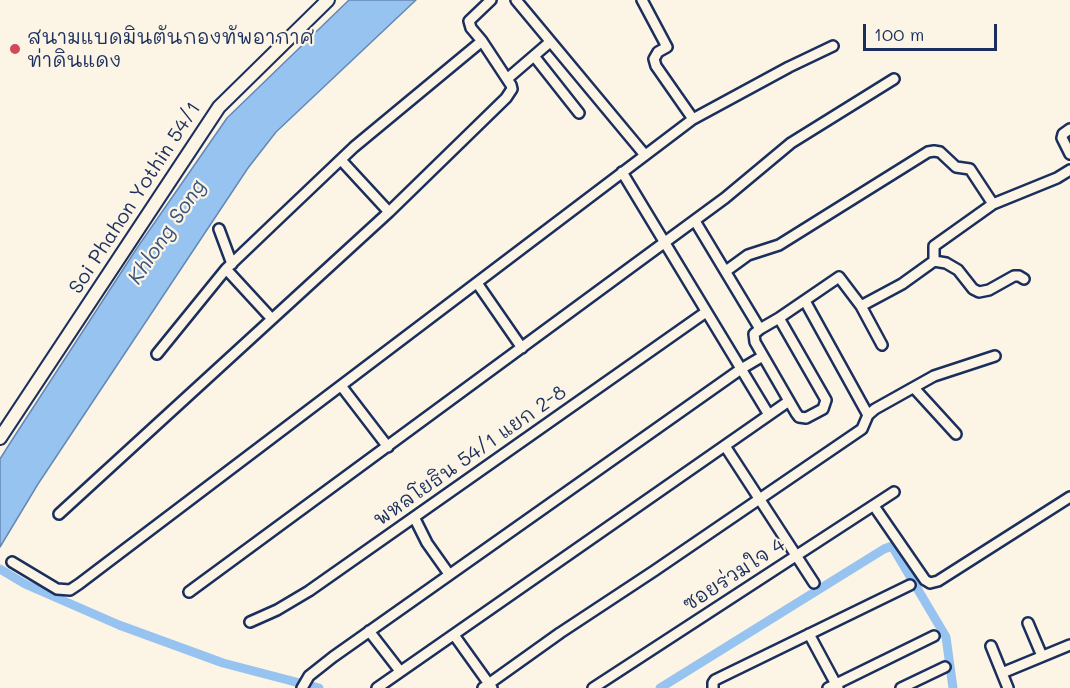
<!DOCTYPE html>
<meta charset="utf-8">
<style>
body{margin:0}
#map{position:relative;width:1070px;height:688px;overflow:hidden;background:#fcf5e5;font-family:Mali,sans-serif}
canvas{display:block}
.scale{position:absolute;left:863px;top:24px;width:134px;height:27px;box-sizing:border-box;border:3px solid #1b2f5e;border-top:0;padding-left:8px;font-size:18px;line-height:21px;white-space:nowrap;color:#1b2f5e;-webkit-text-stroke:4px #fcf5e5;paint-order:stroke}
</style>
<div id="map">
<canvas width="1070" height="688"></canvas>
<div class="scale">100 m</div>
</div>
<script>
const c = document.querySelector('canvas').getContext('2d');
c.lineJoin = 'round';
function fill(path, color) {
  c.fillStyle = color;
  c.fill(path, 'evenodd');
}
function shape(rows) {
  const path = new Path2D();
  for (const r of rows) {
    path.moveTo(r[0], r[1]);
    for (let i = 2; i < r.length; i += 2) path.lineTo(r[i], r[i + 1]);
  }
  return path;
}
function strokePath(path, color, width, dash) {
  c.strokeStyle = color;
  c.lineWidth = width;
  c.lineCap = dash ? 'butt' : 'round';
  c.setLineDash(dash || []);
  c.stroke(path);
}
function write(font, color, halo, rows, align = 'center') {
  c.font = font + ' Mali,"Playpen Sans Thai",sans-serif';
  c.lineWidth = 4.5;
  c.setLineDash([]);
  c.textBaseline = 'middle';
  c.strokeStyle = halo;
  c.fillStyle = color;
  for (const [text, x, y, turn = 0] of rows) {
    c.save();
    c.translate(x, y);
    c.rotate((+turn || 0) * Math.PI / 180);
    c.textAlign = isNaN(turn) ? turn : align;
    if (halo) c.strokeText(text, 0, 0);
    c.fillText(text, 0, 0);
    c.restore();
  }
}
const water = shape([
 [349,0,416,0,276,132,248,168,38,484,0,547,0,459,12,440,137,248,227,118,349,0]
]);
const canal = shape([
 [0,569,25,584,119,625,223,663,319,688],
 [660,688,884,549,892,546,946,637,953,688]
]);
const street = shape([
 [516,0,645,155],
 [642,0,667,47,658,52,654,59,656,66,693,119],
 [534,56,579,113],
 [507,79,550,42],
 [1070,129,1063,134,1062,138,1070,154],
 [341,160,389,212],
 [622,172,769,415],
 [695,221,760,329],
 [219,229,232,264],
 [934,261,946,263,958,270,973,289,979,292,989,290,1014,276,1019,276,1024,279],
 [226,269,272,319],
 [726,271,748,255,779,245,928,152,934,151,940,152,956,167,970,169,993,204],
 [477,283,522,348],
 [805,301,868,415],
 [861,306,882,345],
 [779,318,826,400,823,409,806,418,799,417,796,413,755,342,754,334,760,329,779,318,839,277,861,306,902,284,934,261,934,246,993,204,1057,178,1070,170],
 [157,354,226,269,271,226,354,147,482,41],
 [342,387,388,447],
 [914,388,956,434],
 [725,446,814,583],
 [874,506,925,580,930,583,938,581,1070,497],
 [59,514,389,212,506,98,512,89,511,85,482,41,471,28,469,21,491,0],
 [414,517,427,543,449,574],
 [12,562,57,589,70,590,79,584,693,119,789,67,833,46],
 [189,592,725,198,791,143,894,79],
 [250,622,277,610,309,591,706,312],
 [1028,623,1042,656],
 [369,631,400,671],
 [809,634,838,688],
 [454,635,492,688],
 [991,646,1008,688],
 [1002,673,1070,645],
 [302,688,309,676,333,657,741,369,763,356],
 [377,688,789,401],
 [483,688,560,633,654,571,862,429,868,415,875,409,934,376,995,356],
 [593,688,894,492],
 [713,688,713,683,715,680,910,585],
 [828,688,934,636],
 [901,688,945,667]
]);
const secondary = shape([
 [0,438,219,107,328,0]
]);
const markers = [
 [15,49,6,"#d1495b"]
];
const poiNames = [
 ["สนามแบดมินตันกองทัพอากาศ",27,38],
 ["ท่าดินแดง",27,61]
];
const streetNames = [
 ["Soi Phahon Yothin 54/1",135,198,-57],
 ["พหลโยธิน 54/1 แยก 2-8",470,456,-35],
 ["ซอยร่วมใจ 4",734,575,-33]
];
const waterNames = [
 ["Khlong Song",167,232,-56]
];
fill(water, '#97c3f0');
strokePath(water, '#6588b6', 1.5);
strokePath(canal, '#97c3f0', 9);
strokePath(street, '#1b2f5e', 14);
strokePath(secondary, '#1b2f5e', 16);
strokePath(street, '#fcf5e5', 9);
strokePath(secondary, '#fcf5e5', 12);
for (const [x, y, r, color] of markers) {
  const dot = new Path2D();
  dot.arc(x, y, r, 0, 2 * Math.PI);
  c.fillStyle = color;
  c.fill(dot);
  strokePath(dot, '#fcf5e5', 2);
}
write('20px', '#1b2f5e', '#fcf5e5', poiNames, 'left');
write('20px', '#1b2f5e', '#fcf5e5', streetNames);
write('italic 21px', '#3a5482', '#fcf5e5', waterNames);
</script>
